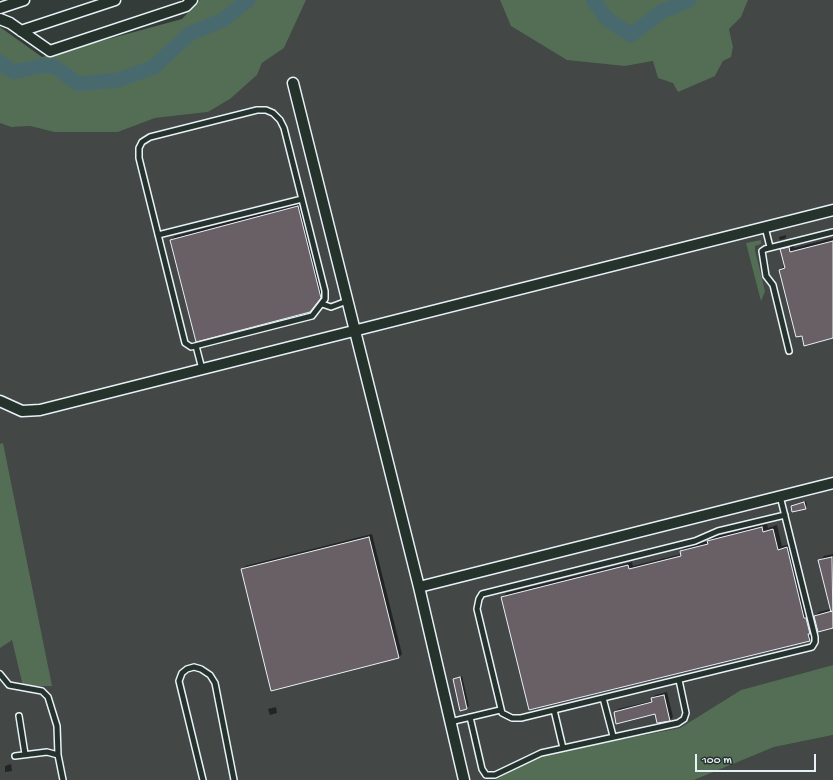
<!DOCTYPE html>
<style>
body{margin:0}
#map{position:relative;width:833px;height:780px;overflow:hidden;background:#333c38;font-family:"Gochi Hand",sans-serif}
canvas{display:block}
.scale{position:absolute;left:695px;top:754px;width:121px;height:18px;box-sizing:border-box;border:2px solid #e8f1f8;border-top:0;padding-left:5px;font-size:12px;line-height:14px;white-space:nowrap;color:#e8f1f8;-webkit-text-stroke:3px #26332d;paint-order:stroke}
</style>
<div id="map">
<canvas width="833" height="780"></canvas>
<div class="scale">100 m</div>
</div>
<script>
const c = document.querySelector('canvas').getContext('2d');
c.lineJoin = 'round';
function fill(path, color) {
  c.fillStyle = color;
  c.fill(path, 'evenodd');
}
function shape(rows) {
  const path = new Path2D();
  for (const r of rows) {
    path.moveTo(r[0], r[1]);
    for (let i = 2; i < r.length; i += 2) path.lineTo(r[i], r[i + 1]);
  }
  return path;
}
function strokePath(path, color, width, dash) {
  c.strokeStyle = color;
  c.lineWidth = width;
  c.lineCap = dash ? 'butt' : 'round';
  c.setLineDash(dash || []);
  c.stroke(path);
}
const built = shape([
 [306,0,500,0,512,26,625,66,653,61,715,76,723,61,731,57,733,47,729,29,741,17,748,0,833,0,833,665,741,690,680,728,541,755,495,780,0,780,0,123,11,127,30,126,54,132,118,132,155,118,208,112,230,99,257,75,262,63,284,48],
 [833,735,833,780,694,780,774,747]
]);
const green = shape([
 [200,0,306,0,284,48,262,63,257,75,230,99,208,112,155,118,118,132,54,132,30,126,11,127,0,123,0,27,42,57,182,19],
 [500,0,748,0,741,17,729,29,733,47,731,57,723,61,715,76,678,92,673,83,658,78,653,61,625,66,567,60,511,26],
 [761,240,761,244,755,246,755,251,765,291,761,301,746,243],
 [3,443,52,686,23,686,12,640,0,648,0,444],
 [833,665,833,735,774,747,694,780,495,780,541,755,680,728,741,690]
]);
const shadow = shape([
 [302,202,325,292,314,307,171,240,175,236],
 [786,235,786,238,780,240,779,237],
 [833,238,833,337,780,270,785,265,781,250,786,245,793,243,794,248],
 [806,501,807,506,805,508,792,506],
 [767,524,768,528,777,525,782,546,791,544,813,636,809,640,502,598,506,593,632,562,633,566,681,554,681,551,685,547,708,541,713,537],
 [372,534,402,654,399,657,242,569,245,566],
 [833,554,833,627,819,631,815,616,819,612,831,609,819,561,824,556],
 [462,676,469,706,461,709,454,679],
 [667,692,673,717,670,720,658,722,656,713,615,713,618,709,652,701,652,698,655,695],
 [276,707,277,713,270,715,268,709],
 [11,764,12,771,5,772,5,766]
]);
const river = shape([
 [593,0,607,19,631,35,661,12,689,0],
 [0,62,14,72,41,66,54,66,78,84,118,80,154,67,189,34,223,20,248,0]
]);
const building = shape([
 [298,206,321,298,310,312,196,342,170,240,298,206],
 [833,241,833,338,804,346,802,336,796,337,779,270,785,268,780,249,789,247,790,252,833,241],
 [804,502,806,509,792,512,791,506,804,502],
 [762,527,763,532,773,529,778,550,787,547,804,618,806,618,810,634,808,634,810,641,529,710,501,597,628,565,629,569,681,556,680,551,708,544,707,541,762,527],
 [369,537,399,658,271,691,241,569,369,537],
 [832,557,833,628,818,632,814,616,832,611,831,612,818,560,832,557],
 [460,677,467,709,460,711,453,679,460,677],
 [664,695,670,721,657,723,655,714,616,724,614,712,652,702,651,698,664,695]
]);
const service = shape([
 [257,110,266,110,273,113,280,120,284,128,325,291,325,299,312,316,191,347,185,343,184,339,139,158,139,148,142,142,150,137,257,110],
 [765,227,770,247],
 [158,235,302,199],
 [322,304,331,307,347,301],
 [196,346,202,369],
 [789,351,773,285,766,276,762,251,765,249,833,232],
 [780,496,815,637,815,642,812,647,521,718,512,718,502,713,477,609,479,599,482,594,695,541,718,531,785,515],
 [0,674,9,685,42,691,48,697,57,726,58,755],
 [603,698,613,736],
 [554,710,563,748],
 [19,716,25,754],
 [470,717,482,769,486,775,495,775,541,753,678,723,684,719,686,713,679,680],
 [450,722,500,710],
 [15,756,47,752,58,755,63,780],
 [203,780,179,681,182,673,187,669,194,667,201,669,210,675,215,683,234,780]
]);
const minor = shape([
 [0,8,24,0],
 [0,19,10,23,50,51,186,6,192,0],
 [21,31,115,0],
 [293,83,419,587,464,780],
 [0,401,22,411,40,410,833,210],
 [419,587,833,483]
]);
fill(built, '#434746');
fill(green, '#546e55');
fill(shadow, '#0007');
strokePath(river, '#486a6e', 15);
fill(building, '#696066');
strokePath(building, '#e8f1f8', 1);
strokePath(service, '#e8f1f8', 8);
strokePath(minor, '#e8f1f8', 13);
strokePath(service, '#26332d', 5);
strokePath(minor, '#26332d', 10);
</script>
